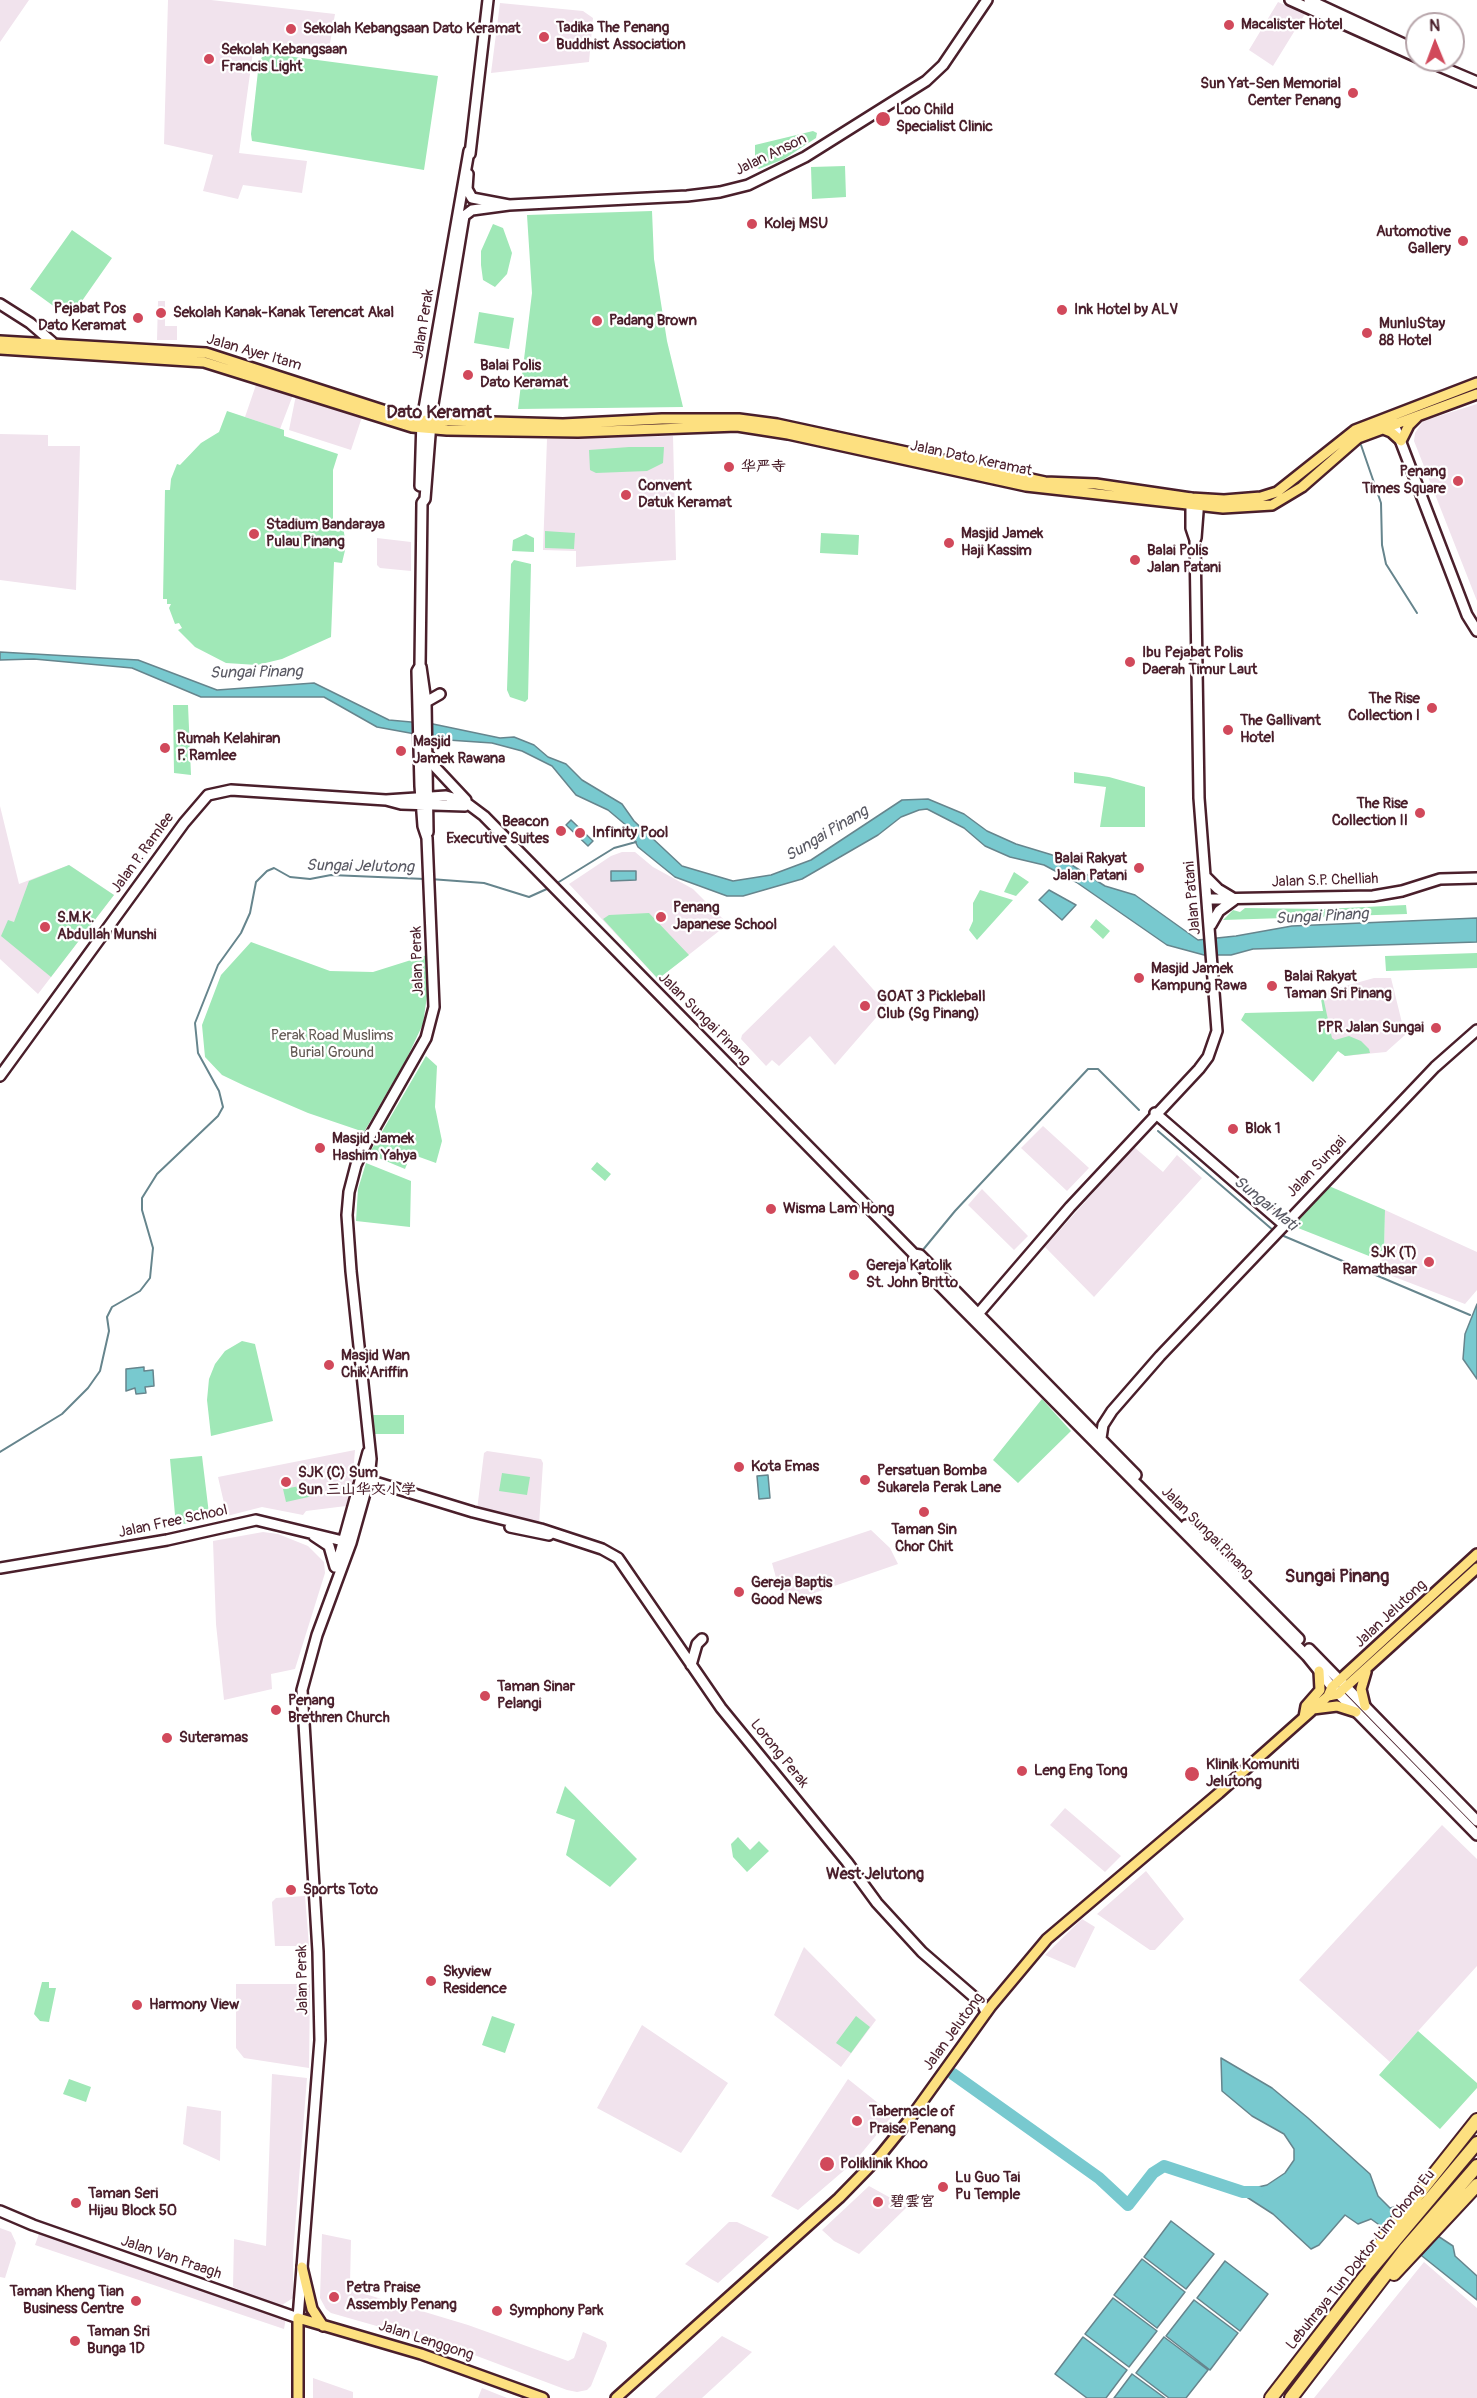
<!DOCTYPE html>
<meta charset="utf-8">
<style>
body{margin:0}
#map{position:relative;width:1477px;height:2398px;overflow:hidden;background:#fff;font-family:Pangolin,sans-serif}
canvas{display:block}
.north{position:absolute;left:1405px;top:12px;width:60px;height:60px;box-sizing:border-box;background:#fff;border:2px solid #b7a5aa;border-radius:50%;rotate:359deg;font-size:16px;font-weight:700;line-height:24px;text-align:center;color:#4a1f2b}
.north::after{content:'';display:block;margin:auto;width:21px;height:27px;background:#d1495b;clip-path:polygon(50% 0,100% 100%,50% 72%,0 100%)}
</style>
<div id="map">
<canvas width="1477" height="2398"></canvas>
<div class="north">N</div>
</div>
<script>
const c = document.querySelector('canvas').getContext('2d');
c.lineJoin = 'round';
function fill(path, color) {
  c.fillStyle = color;
  c.fill(path, 'evenodd');
}
function shape(rows) {
  const path = new Path2D();
  for (const r of rows) {
    path.moveTo(r[0], r[1]);
    for (let i = 2; i < r.length; i += 2) path.lineTo(r[i], r[i + 1]);
  }
  return path;
}
function strokePath(path, color, width, dash) {
  c.strokeStyle = color;
  c.lineWidth = width;
  c.lineCap = dash ? 'butt' : 'round';
  c.setLineDash(dash || []);
  c.stroke(path);
}
function write(font, color, halo, rows, align = 'center') {
  c.font = font + ' Pangolin,"LXGW WenKai TC",sans-serif';
  c.lineWidth = 4.5;
  c.setLineDash([]);
  c.textBaseline = 'middle';
  c.strokeStyle = halo;
  c.fillStyle = color;
  for (const [text, x, y, turn = 0] of rows) {
    c.save();
    c.translate(x, y);
    c.rotate((+turn || 0) * Math.PI / 180);
    c.textAlign = isNaN(turn) ? turn : align;
    if (halo) c.strokeText(text, 0, 0);
    c.fillText(text, 0, 0);
    c.restore();
  }
}
const built = shape([
 [0,0,29,0,0,42],
 [168,0,211,0,335,14,328,55,254,45,239,153,307,161,302,193,243,185,238,199,203,191,213,155,164,144],
 [1278,2,1305,14,1273,66,1249,50],
 [500,3,583,11,593,18,589,62,491,73],
 [158,301,165,301,165,326,177,326,177,340,157,340],
 [257,382,293,395,280,429,245,417],
 [296,395,362,417,351,450,289,430],
 [1477,404,1477,601,1414,441,1415,433,1423,421],
 [0,434,48,435,48,446,80,446,76,590,0,580],
 [673,436,676,560,576,567,576,551,543,550,547,439],
 [377,538,411,542,411,571,380,568,377,565],
 [0,806,19,884,69,865,114,895,38,994,0,959],
 [622,852,635,852,653,867,693,889,728,924,658,979,569,884,611,856],
 [834,945,887,1005,835,1065,810,1036,779,1066,772,1060,766,1066,741,1039,742,1035],
 [1374,978,1391,978,1405,1035,1386,1052,1345,1056,1330,1043,1320,993],
 [1043,1126,1089,1168,1067,1191,1021,1148],
 [1134,1147,1163,1172,1177,1155,1202,1178,1094,1297,1045,1247],
 [982,1189,1028,1236,1014,1250,968,1205],
 [1385,1210,1477,1252,1477,1290,1465,1304,1379,1271,1384,1250],
 [355,1450,352,1487,346,1506,306,1511,303,1515,262,1507,227,1516,218,1477],
 [487,1451,541,1459,543,1463,539,1525,477,1510,484,1453],
 [871,1530,890,1548,898,1564,791,1601,781,1596,772,1563],
 [263,1532,278,1534,308,1546,324,1562,325,1573,295,1669,271,1674,272,1689,224,1700,216,1624,213,1541],
 [1065,1808,1121,1856,1105,1872,1050,1825],
 [1442,1825,1477,1859,1477,1966,1390,2062,1299,1980],
 [1146,1871,1184,1919,1155,1950,1150,1950,1097,1914],
 [305,1896,309,1946,275,1946,272,1902,276,1898],
 [1082,1919,1095,1927,1075,1968,1045,1955],
 [804,1947,876,2020,841,2067,774,2015],
 [236,1984,310,1984,309,2068,244,2058,236,2048],
 [642,2025,728,2083,681,2153,597,2108],
 [272,2074,307,2078,293,2254,293,2298,282,2305,288,2307,284,2329,35,2245,43,2222,245,2292,233,2287,234,2239,266,2246],
 [848,2079,893,2115,855,2161,798,2210,771,2196],
 [187,2106,221,2111,220,2161,183,2144],
 [869,2186,907,2207,859,2254,834,2241,822,2230],
 [729,2222,737,2222,769,2237,718,2283,685,2264],
 [0,2228,11,2232,16,2243,5,2278,0,2277],
 [322,2234,351,2240,350,2284,355,2291,468,2325,568,2361,574,2358,583,2332,606,2342,607,2346,591,2386,587,2390,577,2392,567,2390,461,2350,331,2313,326,2309,320,2298],
 [1424,2262,1477,2308,1477,2398,1314,2398],
 [722,2336,752,2352,702,2398,655,2398],
 [313,2378,353,2392,353,2398,313,2398],
 [482,2388,507,2398,478,2398]
]);
const green = shape([
 [272,54,438,76,424,170,252,141,251,134,259,62,262,57],
 [813,131,817,133,816,138,784,159,759,169,755,167,755,145],
 [845,166,846,197,812,199,811,167],
 [652,211,654,259,667,341,683,407,518,409,532,293,527,215],
 [493,224,503,228,512,253,507,274,495,287,483,280,481,265,481,251],
 [72,230,112,258,70,318,30,289],
 [479,312,514,318,509,349,474,343],
 [227,411,284,430,284,436,338,454,333,470,333,527,343,526,346,546,342,563,334,562,331,637,282,659,257,665,226,663,195,647,178,630,182,628,179,623,175,624,169,608,171,604,167,604,167,599,163,599,165,490,170,490,171,479,177,464,180,465,201,443,219,432],
 [629,447,664,447,663,463,647,471,596,473,590,470,589,450],
 [545,531,575,533,574,549,545,548],
 [821,533,859,535,858,555,820,553],
 [526,534,534,538,534,552,512,551,513,540],
 [514,560,531,564,528,699,525,702,510,697,507,690,511,564],
 [173,705,188,705,191,775,174,773],
 [1074,772,1109,777,1145,787,1145,827,1100,827,1106,787,1074,783],
 [69,865,114,895,51,977,1,936,8,920,14,922,29,881],
 [1014,872,1029,882,1016,896,1004,892],
 [980,890,1013,900,977,940,969,930,973,921,973,903],
 [1406,905,1407,914,1223,920,1233,910,1240,912,1245,908,1324,909],
 [649,913,689,955,658,979,603,919,609,915],
 [1096,919,1110,931,1103,939,1090,927],
 [251,942,330,971,373,972,427,955,428,989,423,1024,406,1060,364,1132,308,1113,245,1086,222,1075,205,1057,202,1025,221,975],
 [1477,953,1477,968,1386,971,1385,956],
 [1322,992,1332,1038,1335,1040,1349,1036,1361,1041,1369,1049,1370,1053,1345,1056,1338,1051,1313,1082,1241,1020,1245,1013,1323,1011,1320,993],
 [426,1056,437,1066,435,1107,442,1141,436,1163,411,1154,405,1169,369,1154],
 [597,1162,611,1174,605,1181,591,1169],
 [366,1163,411,1181,410,1227,356,1221,358,1189],
 [1329,1186,1385,1210,1384,1250,1369,1256,1293,1226],
 [242,1341,255,1344,273,1421,211,1436,207,1400,209,1379,215,1364,225,1351],
 [1042,1399,1071,1431,1018,1483,993,1460],
 [373,1415,404,1415,404,1434,373,1434],
 [202,1456,209,1514,203,1519,176,1526,170,1459],
 [502,1473,530,1477,527,1495,499,1491],
 [311,1484,313,1496,286,1502,283,1489],
 [565,1786,637,1859,610,1887,566,1855,575,1820,556,1813],
 [738,1837,750,1850,759,1841,769,1851,747,1872,733,1857,731,1844],
 [42,1982,49,1982,49,1988,56,1988,49,2022,40,2021,34,2014],
 [492,2016,515,2024,505,2053,482,2045],
 [856,2016,870,2027,851,2053,836,2043],
 [1418,2031,1477,2083,1477,2088,1440,2129,1379,2075],
 [69,2079,91,2087,86,2102,63,2094]
]);
const water = shape([
 [0,652,138,660,217,690,314,683,389,720,433,724,500,738,514,737,534,745,548,757,566,764,582,780,622,804,634,821,682,866,733,881,771,875,811,860,902,800,928,799,964,814,987,831,1016,844,1059,857,1105,886,1135,895,1198,940,1236,936,1292,926,1477,918,1477,942,1253,949,1231,955,1204,955,1167,945,1076,882,1044,865,1010,857,985,846,964,828,927,809,919,810,901,817,878,835,802,879,743,896,727,896,675,877,638,847,627,826,608,810,576,795,552,766,522,751,492,743,448,740,377,727,324,697,201,697,132,668,34,659,0,660,0,652],
 [571,820,593,841,588,846,566,825,571,820],
 [611,871,636,871,636,880,611,881,611,871],
 [1049,890,1076,905,1062,920,1039,900,1049,890],
 [1477,1304,1477,1379,1463,1359,1465,1334,1477,1304],
 [144,1367,144,1371,153,1370,154,1386,145,1387,146,1393,136,1394,135,1388,126,1391,126,1369,144,1367],
 [768,1475,770,1498,759,1499,757,1476,768,1475],
 [1221,2058,1272,2088,1308,2118,1370,2174,1378,2196,1390,2208,1394,2207,1453,2246,1455,2256,1477,2276,1477,2300,1417,2252,1371,2219,1358,2224,1345,2215,1319,2245,1311,2249,1273,2214,1242,2194,1245,2190,1267,2185,1285,2173,1294,2160,1294,2149,1284,2134,1252,2116,1222,2091,1221,2058],
 [1171,2221,1214,2254,1186,2289,1144,2257,1171,2221],
 [1142,2259,1185,2292,1157,2328,1114,2295,1142,2259],
 [1225,2261,1268,2294,1240,2331,1197,2298,1225,2261],
 [1113,2298,1157,2331,1129,2367,1085,2334,1113,2298],
 [1194,2300,1238,2333,1210,2370,1166,2336,1194,2300],
 [1083,2337,1127,2370,1106,2398,1087,2398,1055,2374,1083,2337],
 [1164,2337,1208,2370,1186,2398,1169,2398,1136,2373,1164,2337],
 [1132,2374,1165,2398,1114,2398,1132,2374]
]);
const stream = shape([
 [1361,445,1381,503,1382,545,1386,564,1417,613],
 [430,879,484,883,529,897,549,888],
 [554,885,614,848,636,842],
 [1158,1131,1274,1231],
 [1279,1234,1470,1315],
 [922,1251,955,1211,1088,1069,1098,1069,1139,1110],
 [0,1452,62,1414,88,1388,100,1371,109,1331,107,1317,112,1307,140,1291,150,1278,153,1248,142,1210,142,1198,157,1174,218,1116,223,1107,219,1091,198,1053,195,1023,218,965,241,933,250,913,256,882,267,871,274,868,290,877,310,879,331,875,425,879]
]);
const river = shape([
 [953,2074,1099,2178,1128,2205,1153,2173,1164,2166,1243,2192,1258,2192]
]);
const secondary = shape([
 [1290,0,1417,57],
 [1309,0,1417,50],
 [1425,60,1477,82],
 [470,154,488,0],
 [468,174,467,189,472,198,509,205],
 [0,304,30,323,52,342],
 [1392,419,1467,615,1477,631],
 [420,486,422,420,469,151],
 [1196,538,1199,499],
 [421,667,426,702,428,832],
 [426,702,440,694],
 [429,756,436,768,466,800],
 [386,800,446,796,464,801,484,816,914,1254,914,1259,956,1302,1307,1656,1332,1687,1477,1835],
 [1206,877,1218,889,1233,898],
 [1208,899,1373,896,1402,891,1440,879,1477,878],
 [1211,925,1219,911,1234,900],
 [0,1076,184,823,208,795,231,790,386,800,401,804,465,806],
 [1155,1113,1283,1224],
 [914,1254,920,1255,936,1271,1136,1475],
 [972,1317,978,1314,1070,1207,1199,1069,1208,1057,1217,1031,1199,798,1195,540,1191,528,1191,498],
 [1101,1438,1103,1425,1112,1411,1160,1356,1435,1067,1477,1030],
 [362,1478,473,1512,541,1529,602,1549,618,1558,721,1708,847,1862,877,1903,922,1952,982,2004,986,2012],
 [1186,1525,1299,1639],
 [510,1527,549,1535],
 [314,1536,329,1546,335,1567],
 [0,1568,167,1540,256,1520,351,1543],
 [341,1568,339,1557,368,1452],
 [1309,1649,1477,1821],
 [691,1665,697,1644,702,1639],
 [0,2211,33,2225,298,2318,320,2040,318,1952,302,1690,317,1635,351,1543,369,1479,371,1459,351,1271,347,1215,349,1192,356,1165,368,1140,426,1038,434,1007,427,838,423,826,420,786,417,671,420,666,422,503,425,499,432,410,464,216,472,210,509,205,687,196,720,192,748,185,805,157,926,81,943,65,987,0]
]);
const primary = shape([
 [0,341,206,353,395,414,422,420,563,424,662,419,739,419,777,424,1045,482,1096,484,1191,498,1224,500,1261,497,1277,492,1355,430,1477,383],
 [0,349,204,362,412,427,447,430,578,432,737,426,788,434,1026,486,1223,508,1272,505,1302,487,1358,438,1477,394],
 [1381,428,1391,432,1401,441,1409,425,1418,416],
 [1328,1696,1338,1694,1477,1568],
 [1365,1706,1361,1689,1366,1672],
 [1313,1709,1337,1706,1356,1712],
 [1304,1717,1306,1706,1320,1690,1319,1671],
 [302,2267,312,2309,323,2326],
 [298,2398,298,2318,421,2354,543,2398],
 [616,2398,839,2198,879,2157,909,2120,991,2006,1047,1939,1219,1793,1328,1696,1332,1687,1477,1554]
]);
const highway = shape([
 [1371,2263,1385,2236,1477,2120],
 [1394,2274,1477,2185],
 [1271,2398,1366,2275,1477,2143],
 [1291,2398,1405,2249,1477,2166]
]);
const markers = [
 [1229,25,6,"#d1495b"],
 [291,29,6,"#d1495b"],
 [544,37,6,"#d1495b"],
 [209,59,6,"#d1495b"],
 [1353,93,6,"#d1495b"],
 [883,119,8,"#d1495b"],
 [752,224,6,"#d1495b"],
 [1463,241,6,"#d1495b"],
 [1062,310,6,"#d1495b"],
 [161,313,6,"#d1495b"],
 [138,318,6,"#d1495b"],
 [597,321,6,"#d1495b"],
 [1367,333,6,"#d1495b"],
 [468,375,6,"#d1495b"],
 [729,467,6,"#d1495b"],
 [1458,481,6,"#d1495b"],
 [626,495,6,"#d1495b"],
 [254,534,6,"#d1495b"],
 [949,543,6,"#d1495b"],
 [1135,560,6,"#d1495b"],
 [1130,662,6,"#d1495b"],
 [1432,708,6,"#d1495b"],
 [1228,730,6,"#d1495b"],
 [165,748,6,"#d1495b"],
 [401,751,6,"#d1495b"],
 [1420,813,6,"#d1495b"],
 [561,831,6,"#d1495b"],
 [580,833,6,"#d1495b"],
 [1139,868,6,"#d1495b"],
 [661,917,6,"#d1495b"],
 [45,927,6,"#d1495b"],
 [1139,978,6,"#d1495b"],
 [1272,986,6,"#d1495b"],
 [865,1006,6,"#d1495b"],
 [1436,1028,6,"#d1495b"],
 [1233,1129,6,"#d1495b"],
 [320,1148,6,"#d1495b"],
 [771,1209,6,"#d1495b"],
 [1429,1262,6,"#d1495b"],
 [854,1275,6,"#d1495b"],
 [329,1365,6,"#d1495b"],
 [739,1467,6,"#d1495b"],
 [865,1480,6,"#d1495b"],
 [286,1482,6,"#d1495b"],
 [924,1512,6,"#d1495b"],
 [739,1592,6,"#d1495b"],
 [485,1696,6,"#d1495b"],
 [276,1710,6,"#d1495b"],
 [167,1738,6,"#d1495b"],
 [1022,1771,6,"#d1495b"],
 [1192,1774,8,"#d1495b"],
 [291,1890,6,"#d1495b"],
 [431,1981,6,"#d1495b"],
 [137,2005,6,"#d1495b"],
 [857,2121,6,"#d1495b"],
 [827,2164,8,"#d1495b"],
 [943,2187,6,"#d1495b"],
 [878,2202,6,"#d1495b"],
 [76,2203,6,"#d1495b"],
 [334,2297,6,"#d1495b"],
 [136,2301,6,"#d1495b"],
 [497,2311,6,"#d1495b"],
 [75,2341,6,"#d1495b"]
];
const poiNames = [
 ["Macalister Hotel",1241,25],
 ["Tadika The Penang",556,28],
 ["Buddhist Association",556,45],
 ["Sekolah Kebangsaan Dato Keramat",303,29],
 ["Sekolah Kebangsaan",221,50],
 ["Francis Light",221,67],
 ["Sun Yat-Sen Memorial",1341,84,"right"],
 ["Center Penang",1341,101,"right"],
 ["Loo Child",896,110],
 ["Specialist Clinic",896,127],
 ["Kolej MSU",764,224],
 ["Automotive",1451,232,"right"],
 ["Gallery",1451,249,"right"],
 ["Pejabat Pos",126,309,"right"],
 ["Dato Keramat",126,326,"right"],
 ["Ink Hotel by ALV",1074,310],
 ["Sekolah Kanak-Kanak Terencat Akal",173,313],
 ["Padang Brown",609,321],
 ["MunluStay",1379,324],
 ["88 Hotel",1379,341],
 ["Balai Polis",480,366],
 ["Dato Keramat",480,383],
 ["华严寺",741,467],
 ["Penang",1446,472,"right"],
 ["Times Square",1446,489,"right"],
 ["Convent",638,486],
 ["Datuk Keramat",638,503],
 ["Stadium Bandaraya",266,525],
 ["Pulau Pinang",266,542],
 ["Masjid Jamek",961,534],
 ["Haji Kassim",961,551],
 ["Balai Polis",1147,551],
 ["Jalan Patani",1147,568],
 ["Ibu Pejabat Polis",1142,653],
 ["Daerah Timur Laut",1142,670],
 ["The Rise",1420,699,"right"],
 ["Collection I",1420,716,"right"],
 ["The Gallivant",1240,721],
 ["Hotel",1240,738],
 ["Rumah Kelahiran",177,739],
 ["P. Ramlee",177,756],
 ["Masjid",413,742],
 ["Jamek Rawana",413,759],
 ["The Rise",1408,804,"right"],
 ["Collection II",1408,821,"right"],
 ["Beacon",549,822,"right"],
 ["Executive Suites",549,839,"right"],
 ["Infinity Pool",592,833],
 ["Balai Rakyat",1127,859,"right"],
 ["Jalan Patani",1127,876,"right"],
 ["Penang",673,908],
 ["Japanese School",673,925],
 ["S.M.K.",57,918],
 ["Abdullah Munshi",57,935],
 ["Masjid Jamek",1151,969],
 ["Kampung Rawa",1151,986],
 ["Balai Rakyat",1284,977],
 ["Taman Sri Pinang",1284,994],
 ["GOAT 3 Pickleball",877,997],
 ["Club (Sg Pinang)",877,1014],
 ["PPR Jalan Sungai",1424,1028,"right"],
 ["Blok 1",1245,1129],
 ["Masjid Jamek",332,1139],
 ["Hashim Yahya",332,1156],
 ["Wisma Lam Hong",783,1209],
 ["SJK (T)",1417,1253,"right"],
 ["Ramathasar",1417,1270,"right"],
 ["Gereja Katolik",866,1266],
 ["St. John Britto",866,1283],
 ["Masjid Wan",341,1356],
 ["Chik Ariffin",341,1373],
 ["Kota Emas",751,1467],
 ["Persatuan Bomba",877,1471],
 ["Sukarela Perak Lane",877,1488],
 ["SJK (C) Sum",298,1473],
 ["Sun 三山华文小学",298,1490],
 ["Taman Sin",924,1530,"center"],
 ["Chor Chit",924,1547,"center"],
 ["Gereja Baptis",751,1583],
 ["Good News",751,1600],
 ["Taman Sinar",497,1687],
 ["Pelangi",497,1704],
 ["Penang",288,1701],
 ["Brethren Church",288,1718],
 ["Suteramas",179,1738],
 ["Klinik Komuniti",1206,1765],
 ["Jelutong",1206,1782],
 ["Leng Eng Tong",1034,1771],
 ["Sports Toto",303,1890],
 ["Skyview",443,1972],
 ["Residence",443,1989],
 ["Harmony View",149,2005],
 ["Tabernacle of",869,2112],
 ["Praise Penang",869,2129],
 ["Poliklinik Khoo",840,2164],
 ["Lu Guo Tai",955,2178],
 ["Pu Temple",955,2195],
 ["Taman Seri",88,2194],
 ["Hijau Block 50",88,2211],
 ["碧雲宮",890,2202],
 ["Petra Praise",346,2288],
 ["Assembly Penang",346,2305],
 ["Taman Kheng Tian",124,2292,"right"],
 ["Business Centre",124,2309,"right"],
 ["Symphony Park",509,2311],
 ["Taman Sri",87,2332],
 ["Bunga 1D",87,2349]
];
const streetNames = [
 ["Jalan Anson",771,155,-26],
 ["Jalan Perak",424,324,-81],
 ["Jalan Ayer Itam",254,353,16],
 ["Jalan Dato Keramat",971,459,12],
 ["Jalan P. Ramlee",143,853,-54],
 ["Jalan S.P. Chelliah",1325,881,-2],
 ["Jalan Patani",1193,898,-95],
 ["Jalan Perak",418,961,-92],
 ["Jalan Sungai Pinang",704,1019,45],
 ["Jalan Sungai",1317,1167,-46],
 ["Jalan Free School",173,1522,-12],
 ["Jalan Sungai Pinang",1207,1533,45],
 ["Jalan Jelutong",1391,1614,-43],
 ["Lorong Perak",779,1754,51],
 ["Jalan Perak",303,1980,-91],
 ["Jalan Jelutong",954,2032,-54],
 ["Jalan Van Praagh",171,2258,19],
 ["Lebuhraya Tun Doktor Lim Chong Eu",1361,2260,-51],
 ["Jalan Lenggong",426,2341,18]
];
const parkNames = [
 ["Perak Road Muslims",332,1036],
 ["Burial Ground",332,1053]
];
const waterNames = [
 ["Sungai Pinang",256,673,-1],
 ["Sungai Pinang",827,834,-31],
 ["Sungai Jelutong",360,867,1],
 ["Sungai Pinang",1322,917,-3],
 ["Sungai Mati",1265,1204,39]
];
const neighbourhoodNames = [
 ["West Jelutong",875,1875]
];
const quarterNames = [
 ["Dato Keramat",439,413],
 ["Sungai Pinang",1337,1577]
];
fill(built, '#f1e3ed');
fill(green, '#a0e8b7');
fill(water, '#78c9cf');
strokePath(water, '#66858d', 1.5);
strokePath(stream, '#66858d', 2);
strokePath(river, '#78c9cf', 12);
strokePath(secondary, '#4a1f2b', 14);
strokePath(primary, '#4a1f2b', 14);
strokePath(highway, '#4a1f2b', 16);
strokePath(secondary, '#fff', 9);
strokePath(primary, '#fde080', 9);
strokePath(highway, '#fde080', 12);
for (const [x, y, r, color] of markers) {
  const dot = new Path2D();
  dot.arc(x, y, r, 0, 2 * Math.PI);
  c.fillStyle = color;
  c.fill(dot);
  strokePath(dot, '#fff', 2);
}
write('bold 15px', '#4a1f2b', '#fff', poiNames, 'left');
write('15px', '#4a1f2b', '#fff', streetNames);
write('15px', '#645b55', '#fff', parkNames);
write('italic 16px', '#5a5a64', '#fff', waterNames);
write('bold 16px', '#4a1f2b', '#fff', neighbourhoodNames);
write('bold 18px', '#4a1f2b', '#fff', quarterNames);
</script>
